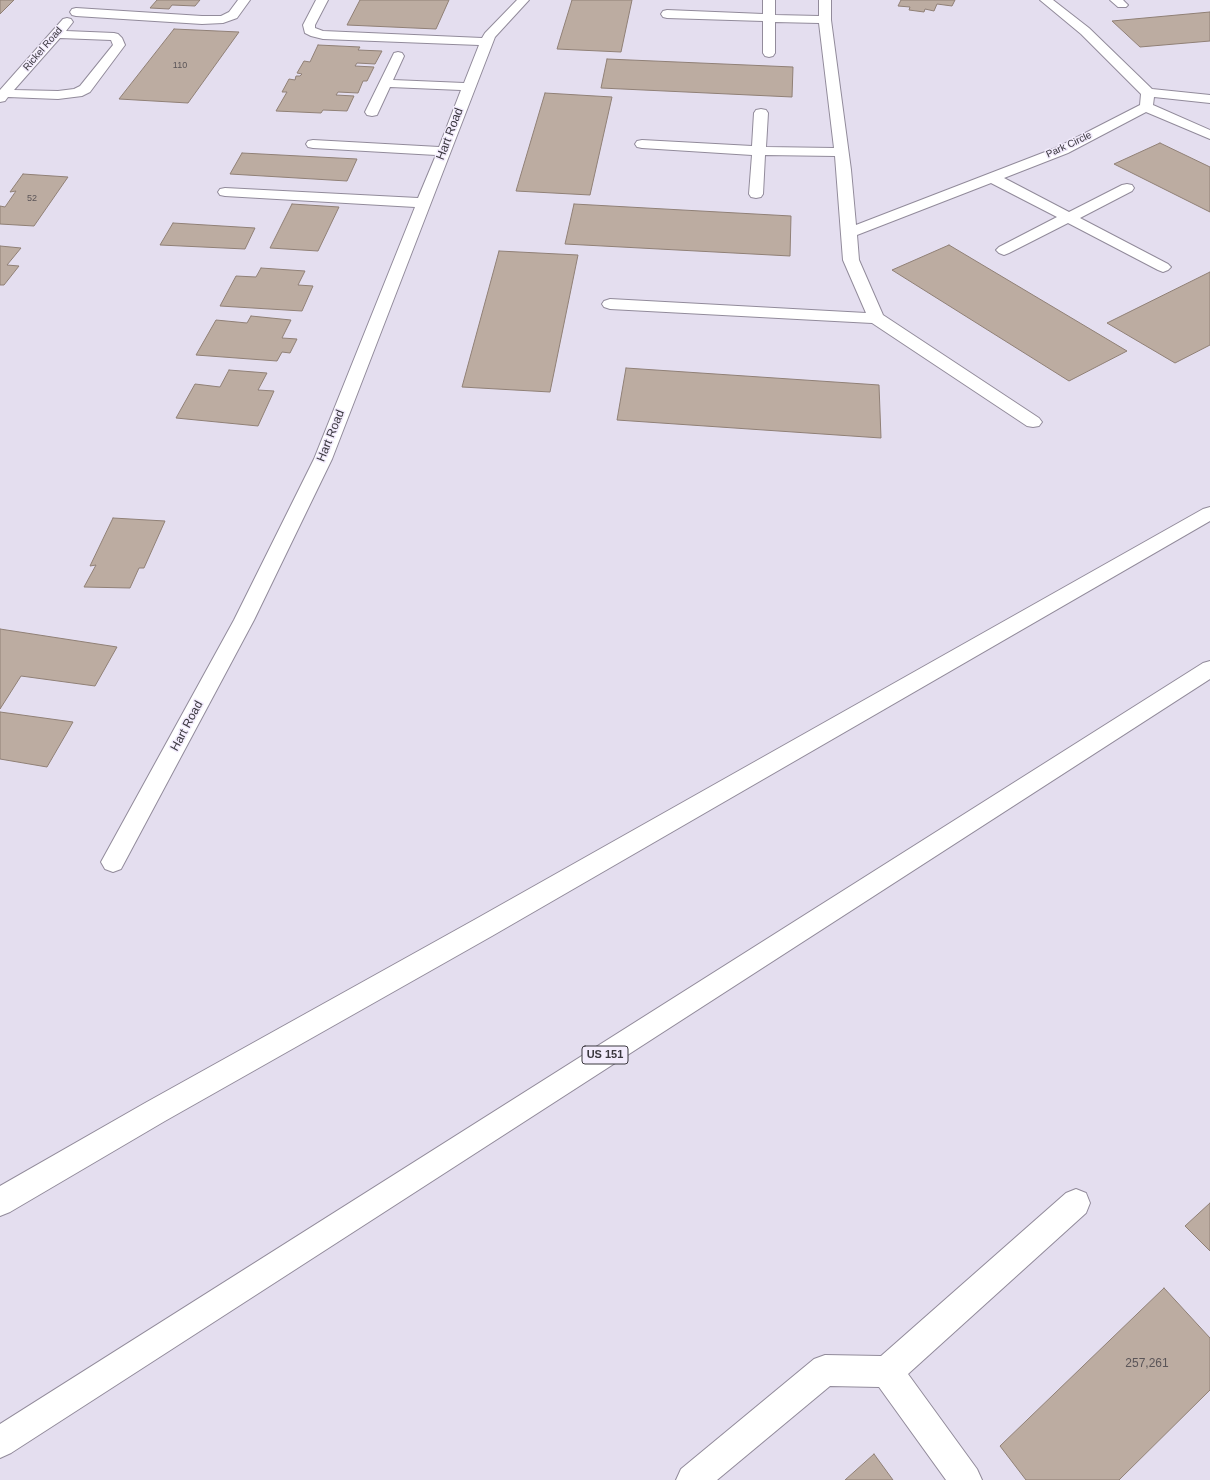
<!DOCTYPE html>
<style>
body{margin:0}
canvas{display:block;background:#e4deef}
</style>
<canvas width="1210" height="1480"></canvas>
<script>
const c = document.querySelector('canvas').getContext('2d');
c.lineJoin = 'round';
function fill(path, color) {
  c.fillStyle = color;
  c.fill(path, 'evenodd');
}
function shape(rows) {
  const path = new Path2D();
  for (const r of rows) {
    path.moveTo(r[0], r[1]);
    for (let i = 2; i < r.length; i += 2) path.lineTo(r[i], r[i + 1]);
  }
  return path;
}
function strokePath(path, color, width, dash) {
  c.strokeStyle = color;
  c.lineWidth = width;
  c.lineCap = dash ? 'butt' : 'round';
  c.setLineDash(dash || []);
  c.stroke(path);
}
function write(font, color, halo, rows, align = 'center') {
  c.font = font + ' Arial,sans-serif';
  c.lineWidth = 3;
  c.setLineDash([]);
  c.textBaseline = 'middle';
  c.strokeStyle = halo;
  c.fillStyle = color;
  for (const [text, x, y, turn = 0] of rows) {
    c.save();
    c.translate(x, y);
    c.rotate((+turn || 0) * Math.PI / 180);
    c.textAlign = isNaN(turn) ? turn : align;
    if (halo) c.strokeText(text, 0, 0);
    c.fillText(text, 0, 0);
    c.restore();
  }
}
const building = shape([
 [0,0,14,0,0,14,0,0],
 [157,0,200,0,195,6,172,5,169,9,150,8,157,0],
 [360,0,449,0,436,29,347,25,360,0],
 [572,0,632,0,621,52,557,49,572,0],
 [901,0,955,0,952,6,937,4,934,11,925,9,924,12,909,10,910,7,898,6,901,0],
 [1210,12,1210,41,1140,47,1112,21,1210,12],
 [174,29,239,32,188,103,119,99,174,29],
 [318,45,360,47,358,50,382,51,375,64,357,63,355,66,374,67,367,81,363,81,358,93,338,92,336,95,354,96,347,111,323,110,321,113,276,111,287,92,282,92,289,79,295,80,296,76,300,76,302,74,297,73,304,61,310,62,318,45],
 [607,59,793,67,792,97,601,88,607,59],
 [545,93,612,97,590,195,516,191,545,93],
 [1160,143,1210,167,1210,212,1114,164,1160,143],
 [242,153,357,159,347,181,230,174,242,153],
 [23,174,68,177,34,226,0,224,0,206,5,207,16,191,10,192,23,174],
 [292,204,339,207,318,251,270,248,292,204],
 [574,204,791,216,790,256,565,244,574,204],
 [173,223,255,228,245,249,160,245,173,223],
 [949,245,1127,351,1069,381,892,270,949,245],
 [0,246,21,248,7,265,19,266,4,285,0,285,0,246],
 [499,251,578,255,550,392,462,387,499,251],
 [261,268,305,271,298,285,313,286,302,311,220,306,236,276,256,277,261,268],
 [1210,272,1210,345,1175,363,1107,323,1210,272],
 [251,316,291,320,282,338,297,339,290,353,282,352,277,361,196,355,216,320,247,323,251,316],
 [626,368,879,385,881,438,617,420,626,368],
 [229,370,267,373,258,390,274,391,258,426,176,418,195,384,220,387,229,370],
 [113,518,165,521,144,568,139,568,130,588,84,587,96,565,90,566,113,518],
 [0,629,117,647,95,686,21,676,0,709,0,629],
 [0,712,73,722,47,767,0,759,0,712],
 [1210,1203,1210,1251,1185,1226,1210,1203],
 [1164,1288,1210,1338,1210,1390,1119,1480,1026,1480,1000,1446,1164,1288],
 [874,1454,893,1480,845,1480,874,1454]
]);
const minor = shape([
 [238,0,250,0,237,18,223,23,202,24,76,16,72,15,70,12,72,9,76,8,202,16,221,16,229,12,238,0],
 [316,0,328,0,315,25,315,28,323,31,482,38,485,33,517,0,529,0,495,37,332,459,254,620,121,869,113,872,105,869,101,862,234,620,314,459,415,207,225,196,220,195,218,192,220,189,225,188,418,198,436,155,313,148,308,147,306,144,308,141,313,140,439,147,461,90,390,87,377,115,372,116,367,115,365,112,394,53,398,52,402,53,404,56,393,80,464,83,479,45,323,39,311,36,305,33,303,25,316,0],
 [763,0,775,0,775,15,819,16,819,0,831,0,831,20,851,170,856,225,1058,147,1140,105,1141,94,1081,34,1040,0,1053,0,1089,28,1152,89,1210,95,1210,103,1154,97,1153,105,1210,130,1210,139,1146,112,1068,153,1004,178,1069,212,1122,185,1127,184,1132,185,1134,188,1132,191,1080,218,1168,264,1171,267,1168,270,1163,272,1158,270,1068,223,1009,253,1004,255,999,253,996,250,999,247,1057,217,991,183,857,235,859,260,883,315,1039,418,1042,422,1039,426,1033,427,1027,426,872,323,610,309,604,307,602,304,604,301,610,299,866,313,843,260,835,156,765,155,763,194,761,197,756,198,751,197,749,194,752,155,642,148,637,147,635,144,637,141,642,140,752,146,754,113,756,110,761,109,766,110,768,113,766,147,834,148,819,23,775,22,775,53,773,56,769,57,765,56,763,53,763,21,667,18,663,17,661,14,663,11,667,10,763,14,763,0],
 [1110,0,1123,0,1128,5,1126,7,1118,7,1110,0],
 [67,18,71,19,73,22,66,31,114,33,118,34,122,38,125,45,90,92,82,96,58,99,8,97,5,101,0,102,0,90,63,19,67,18],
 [60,38,111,40,113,45,80,86,74,89,58,91,14,90,60,38],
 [1076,1189,1086,1193,1090,1203,1086,1213,908,1374,977,1469,982,1480,946,1480,879,1387,830,1386,717,1480,676,1480,681,1469,814,1359,825,1355,881,1356,1066,1193,1076,1189]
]);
const highway = shape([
 [1210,507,1210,521,492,936,165,1121,10,1212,0,1216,0,1186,145,1103,474,920,1203,509,1210,507],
 [1210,661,1210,679,11,1453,0,1458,0,1424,1203,663,1210,661]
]);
const farNumbernames = [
 ["110",180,66],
 ["52",32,199]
];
const farStreetnames = [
 ["Rickel Road",43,49,-49],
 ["Park Circle",1069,145,-25]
];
const shields = [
 [605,1055,46]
];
const shieldNames = [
 ["US 151",605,1055]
];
const streetNames = [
 ["Hart Road",450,134,-69],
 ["Hart Road",331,436,-68],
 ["Hart Road",187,726,-62]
];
const nearNumbernames = [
 ["257,261",1147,1364]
];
fill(building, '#bcaca1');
strokePath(building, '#908076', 1);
strokePath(minor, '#928b9b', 2);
strokePath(highway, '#928b9b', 2);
fill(minor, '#fff');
fill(highway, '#fff');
write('9px', '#5b5558', null, farNumbernames);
write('10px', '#3b383f', '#f2ebfc', farStreetnames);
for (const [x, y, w] of shields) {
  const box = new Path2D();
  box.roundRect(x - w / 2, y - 9, w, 18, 3);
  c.fillStyle = '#f2ebfc';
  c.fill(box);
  strokePath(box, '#3b383f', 1);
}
write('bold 11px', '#3b383f', null, shieldNames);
write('12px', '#3b383f', '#f2ebfc', streetNames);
write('12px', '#5b5558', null, nearNumbernames);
</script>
